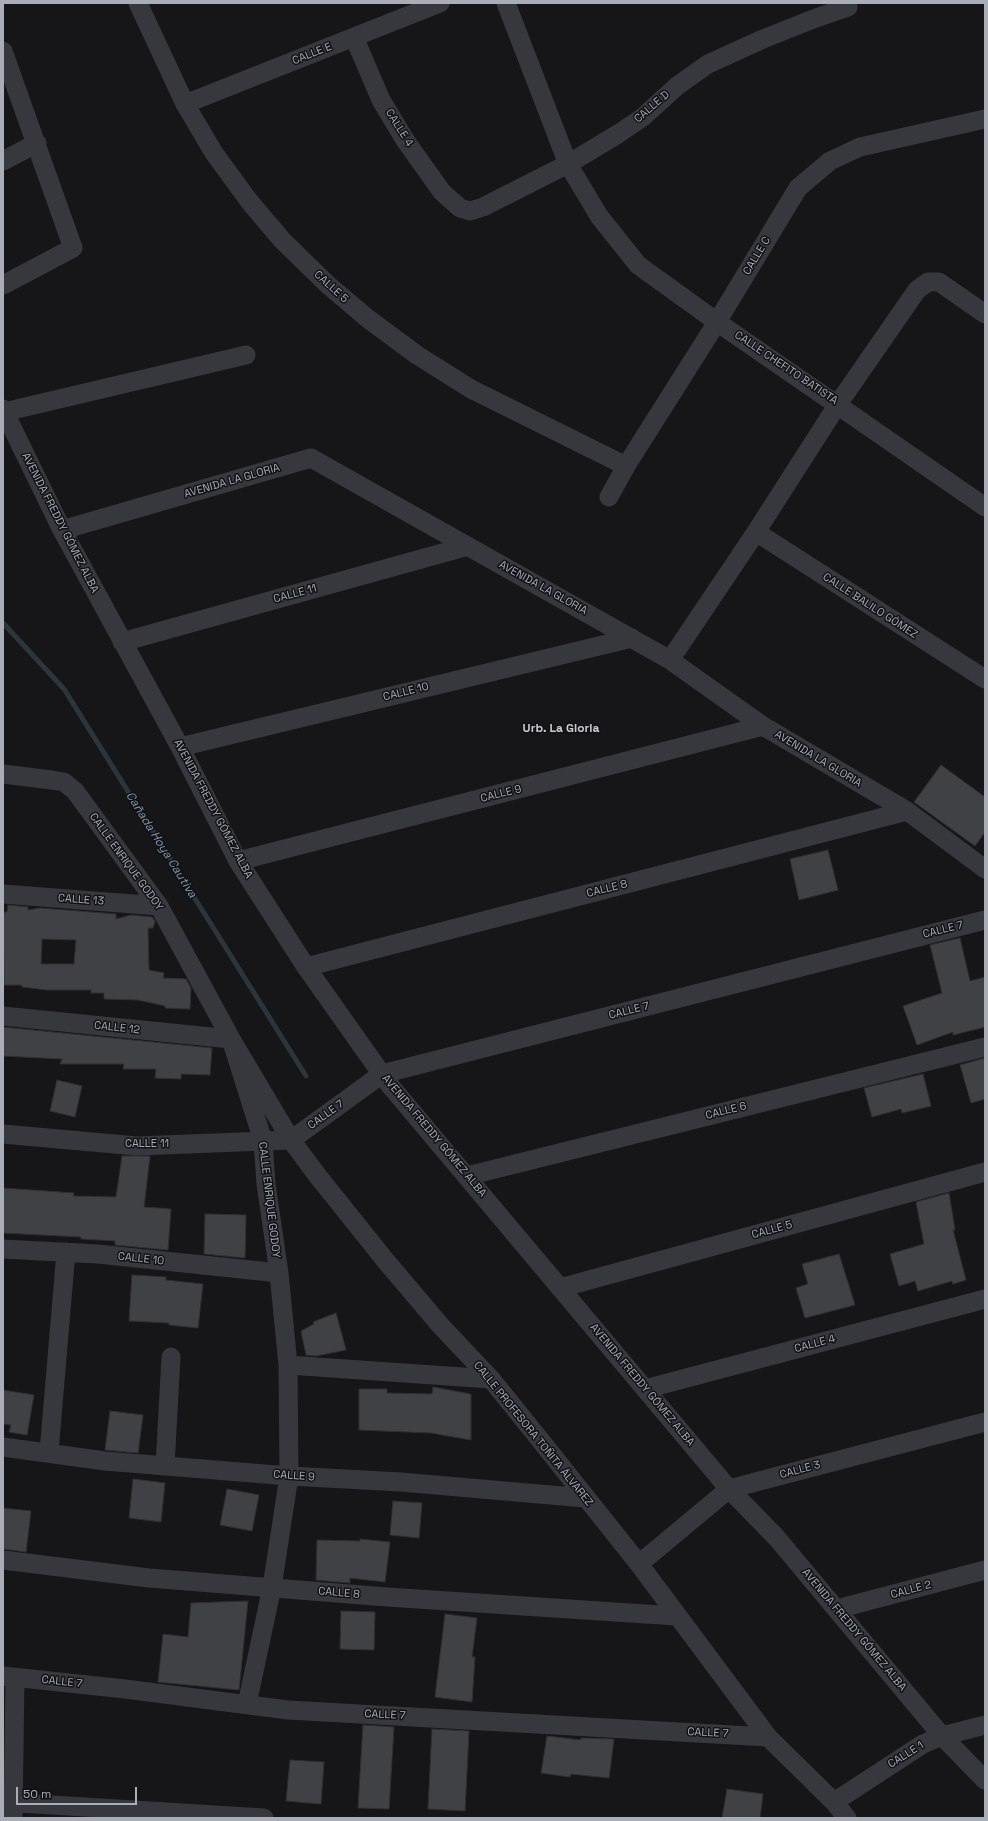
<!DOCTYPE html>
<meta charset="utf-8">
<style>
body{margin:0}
#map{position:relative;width:988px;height:1821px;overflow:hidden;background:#161618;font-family:"Space Grotesk",sans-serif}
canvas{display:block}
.frame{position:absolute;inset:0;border:4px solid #a8adb8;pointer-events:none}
.scale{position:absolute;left:16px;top:1787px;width:121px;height:18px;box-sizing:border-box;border:2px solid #a8adb8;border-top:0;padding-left:5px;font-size:12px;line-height:14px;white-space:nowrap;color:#a8adb8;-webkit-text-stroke:3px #111113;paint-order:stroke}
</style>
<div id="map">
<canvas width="988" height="1821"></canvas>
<div class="frame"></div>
<div class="scale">50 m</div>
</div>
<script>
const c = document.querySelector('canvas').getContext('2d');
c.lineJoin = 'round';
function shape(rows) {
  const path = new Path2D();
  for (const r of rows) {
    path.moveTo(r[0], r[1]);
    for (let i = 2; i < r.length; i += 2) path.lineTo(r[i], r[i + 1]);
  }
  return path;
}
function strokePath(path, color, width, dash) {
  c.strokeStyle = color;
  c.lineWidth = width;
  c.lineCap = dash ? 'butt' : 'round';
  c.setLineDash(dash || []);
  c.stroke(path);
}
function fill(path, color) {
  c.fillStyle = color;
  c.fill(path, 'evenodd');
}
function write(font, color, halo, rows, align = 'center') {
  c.font = font + ' "Space Grotesk",sans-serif';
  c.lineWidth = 3;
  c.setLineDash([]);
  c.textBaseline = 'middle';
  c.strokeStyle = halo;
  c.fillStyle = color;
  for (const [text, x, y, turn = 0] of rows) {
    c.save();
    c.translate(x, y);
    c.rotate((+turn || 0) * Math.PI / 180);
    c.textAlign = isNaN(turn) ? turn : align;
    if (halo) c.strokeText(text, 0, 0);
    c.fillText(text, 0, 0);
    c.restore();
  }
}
const stream = shape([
 [3,623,64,689,306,1076]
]);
const building = shape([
 [941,765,985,797,985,832,975,846,914,802,941,765],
 [828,850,838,890,799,900,790,859,828,850],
 [8,905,28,907,28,910,40,908,116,914,116,919,131,915,152,917,155,921,153,928,148,928,149,970,164,973,163,978,186,979,191,988,190,1009,165,1008,165,1006,138,1000,104,999,104,993,91,993,91,990,47,990,22,987,22,985,4,985,3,912,7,912,8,905],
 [42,939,76,940,74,964,41,964,42,939],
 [960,938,970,981,985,977,985,1027,953,1035,953,1032,917,1045,903,1006,942,993,930,945,960,938],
 [3,1027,212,1048,210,1075,181,1074,181,1079,155,1078,156,1069,123,1069,124,1064,60,1064,62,1059,3,1056,3,1027],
 [985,1058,985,1099,971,1103,960,1065,985,1058],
 [923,1074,931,1106,902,1113,901,1109,872,1117,864,1088,923,1074],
 [57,1080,82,1086,75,1117,50,1111,57,1080],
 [122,1156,150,1156,144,1207,171,1209,168,1250,115,1245,115,1241,81,1239,81,1237,3,1233,3,1188,74,1193,73,1196,116,1197,122,1156],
 [949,1193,955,1230,953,1230,966,1280,953,1284,952,1281,918,1291,915,1281,899,1286,890,1254,924,1244,916,1202,949,1193],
 [205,1214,246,1215,245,1258,204,1254,205,1214],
 [839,1254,855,1305,805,1318,796,1288,808,1284,802,1264,839,1254],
 [132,1275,166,1277,166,1280,203,1284,198,1328,169,1325,169,1323,129,1321,132,1275],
 [336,1313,346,1350,316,1356,306,1355,301,1331,314,1324,313,1322,336,1313],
 [433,1387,471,1394,471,1440,431,1433,359,1430,359,1389,387,1389,387,1393,432,1394,433,1387],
 [3,1390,34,1395,27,1435,9,1432,11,1425,3,1424,3,1390],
 [110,1411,143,1415,138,1453,105,1450,110,1411],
 [133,1479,165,1483,161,1522,129,1518,133,1479],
 [227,1489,259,1495,252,1531,220,1525,227,1489],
 [393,1501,422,1503,419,1538,390,1535,393,1501],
 [3,1508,31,1511,26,1552,3,1549,3,1508],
 [360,1539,390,1542,385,1582,350,1578,350,1583,316,1580,317,1540,360,1541,360,1539],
 [248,1601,239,1690,158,1682,163,1634,188,1637,191,1603,248,1601],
 [341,1611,375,1612,374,1650,340,1649,341,1611],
 [445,1614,477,1618,472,1657,475,1657,472,1702,435,1697,445,1614],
 [363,1725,394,1727,389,1809,358,1808,363,1725],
 [432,1729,469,1731,465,1811,428,1809,432,1729],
 [547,1736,581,1740,581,1738,614,1739,609,1778,571,1774,570,1777,541,1773,547,1736],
 [290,1760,324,1762,321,1804,286,1801,290,1760],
 [727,1789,763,1794,760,1818,722,1818,727,1789]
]);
const minor = shape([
 [138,3,185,104,214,153,249,201,282,240,327,284,367,318,417,355,471,389,626,466],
 [506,3,568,164,599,216,638,265,717,322,985,507],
 [354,37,381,100,405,140,442,192,460,208,470,211,483,207,568,164,618,134,643,117,677,86,708,64,763,39,816,18,848,7],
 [3,51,73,248,3,285],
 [185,104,440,3],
 [3,161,37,143],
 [3,409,62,530,180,747,238,861,306,967,388,1083,729,1489,776,1537,942,1736,985,1780],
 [4,412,246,355],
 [609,497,626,466,717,322,798,188,830,161,860,147,985,119],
 [62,530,311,458,670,660,763,726,907,811,985,869],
 [756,532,985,679],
 [122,642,468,546],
 [670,660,756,532,838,404,917,290,928,282,939,282,985,314],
 [180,747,632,638],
 [3,774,52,780,64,782,75,791,159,906,231,1039,263,1141,266,1184,279,1273,288,1365,289,1476,272,1587,247,1704],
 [238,861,763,726],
 [3,894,159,906],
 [306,967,907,811],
 [3,1016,231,1039,291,1140,317,1175,385,1260,440,1325,491,1379,537,1436,639,1564,768,1737,834,1802,847,1818],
 [3,1134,137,1146,291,1140,382,1074,985,920],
 [467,1176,985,1047],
 [3,1249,98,1254,279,1273],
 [560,1288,985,1172],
 [288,1365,491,1379],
 [645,1389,985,1299],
 [3,1447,105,1461,289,1476,401,1482,585,1498],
 [49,1452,66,1252],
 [165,1466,171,1357],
 [3,1560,149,1578,387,1597,676,1616],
 [639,1564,729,1489,985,1422],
 [837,1609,985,1570],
 [3,1676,125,1689,288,1710,768,1737],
 [3,1802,264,1818],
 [834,1802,923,1744,942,1736,985,1725],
 [13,1818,15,1678]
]);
const streetNames = [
 ["CALLE E",312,54,-22],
 ["CALLE D",652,107,-41],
 ["CALLE 4",399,128,58],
 ["CALLE C",757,256,-59],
 ["CALLE 5",331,287,42],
 ["CALLE CHEFITO BATISTA",786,368,34],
 ["AVENIDA LA GLORIA",232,481,-16],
 ["AVENIDA FREDDY GÓMEZ ALBA",60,523,63],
 ["AVENIDA LA GLORIA",543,588,29],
 ["CALLE 11",295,594,-15],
 ["CALLE BALILO GÓMEZ",870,606,33],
 ["CALLE 10",406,692,-14],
 ["AVENIDA LA GLORIA",818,759,31],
 ["CALLE 9",501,794,-14],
 ["AVENIDA FREDDY GÓMEZ ALBA",213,809,62],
 ["CALLE ENRIQUE GODOY",126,862,54],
 ["CALLE 8",607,889,-14],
 ["CALLE 13",81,900,4],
 ["CALLE 7",943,930,-14],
 ["CALLE 7",629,1011,-14],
 ["CALLE 12",117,1028,6],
 ["CALLE 6",726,1111,-14],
 ["CALLE 7",326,1115,-36],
 ["AVENIDA FREDDY GÓMEZ ALBA",434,1136,50],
 ["CALLE 11",147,1144],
 ["CALLE ENRIQUE GODOY",269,1200,83],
 ["CALLE 5",772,1230,-15],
 ["CALLE 10",141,1259,6],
 ["CALLE 4",815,1344,-15],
 ["AVENIDA FREDDY GÓMEZ ALBA",642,1385,50],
 ["CALLE PROFESORA TOÑITA ÁLVAREZ",533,1434,51],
 ["CALLE 3",800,1470,-15],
 ["CALLE 9",294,1476,4],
 ["CALLE 2",911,1590,-15],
 ["CALLE 8",339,1593,5],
 ["AVENIDA FREDDY GÓMEZ ALBA",854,1630,50],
 ["CALLE 7",62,1682,6],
 ["CALLE 7",385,1715,3],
 ["CALLE 7",708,1733,3],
 ["CALLE 1",906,1755,-32]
];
const neighbourhoodNames = [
 ["Urb. La Gloria",561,729]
];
const waterNames = [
 ["Cañada Hoya Cautiva",161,845,58]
];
strokePath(stream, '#2c353c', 5);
fill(building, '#404145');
strokePath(building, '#303034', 1);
strokePath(minor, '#37383d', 19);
write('11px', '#a8adb8', '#111113', streetNames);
write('bold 12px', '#c9ccd4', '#111113', neighbourhoodNames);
write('italic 12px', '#7f9bb3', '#111113', waterNames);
</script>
